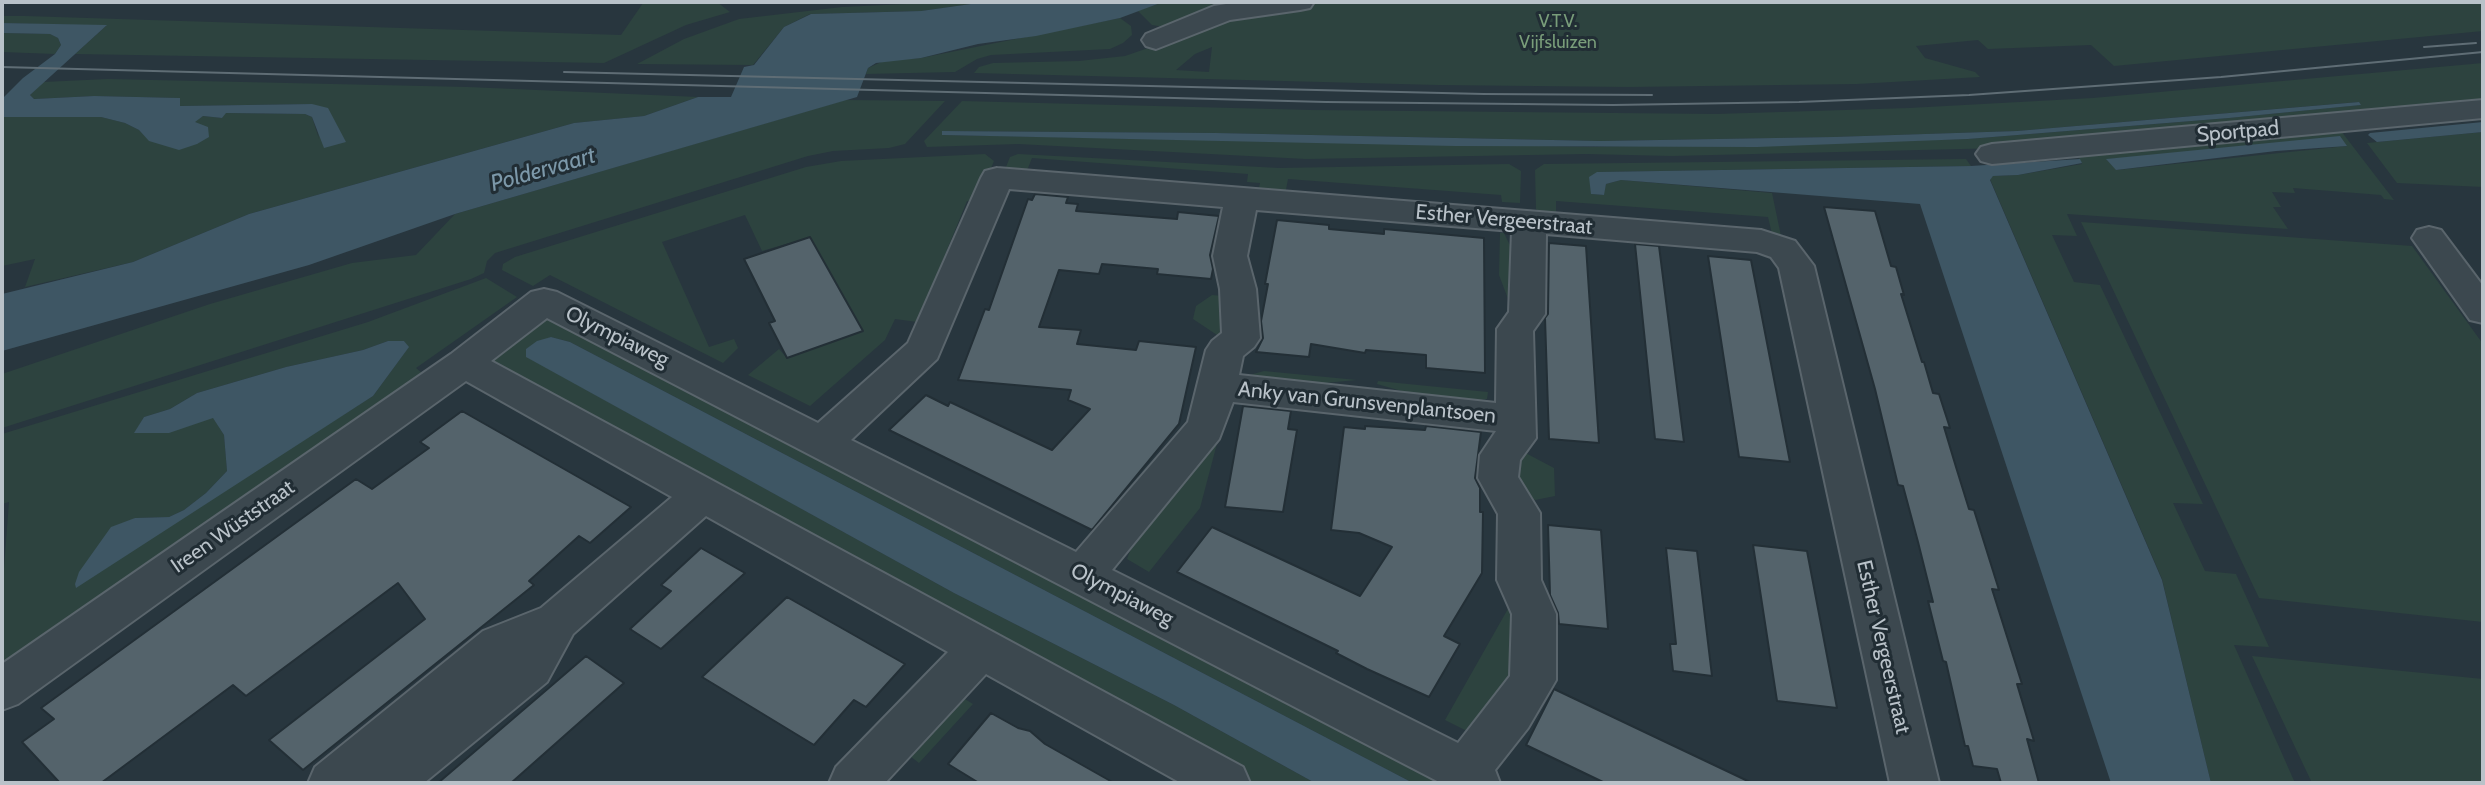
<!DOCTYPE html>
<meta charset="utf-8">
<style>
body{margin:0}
#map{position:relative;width:2485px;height:785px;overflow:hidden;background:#28363e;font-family:Cabin,sans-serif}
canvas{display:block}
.frame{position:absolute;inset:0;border:4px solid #b9c2c9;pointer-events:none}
</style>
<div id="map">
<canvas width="2485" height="785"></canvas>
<div class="frame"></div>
</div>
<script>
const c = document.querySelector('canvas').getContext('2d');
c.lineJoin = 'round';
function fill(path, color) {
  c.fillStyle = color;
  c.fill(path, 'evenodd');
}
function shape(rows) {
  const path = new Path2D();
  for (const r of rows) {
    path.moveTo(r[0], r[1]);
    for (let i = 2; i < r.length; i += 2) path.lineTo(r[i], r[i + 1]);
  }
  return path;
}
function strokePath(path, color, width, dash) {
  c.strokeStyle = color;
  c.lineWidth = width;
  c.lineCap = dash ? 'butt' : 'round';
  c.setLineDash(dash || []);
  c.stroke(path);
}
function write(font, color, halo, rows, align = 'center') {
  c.font = font + ' Cabin,sans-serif';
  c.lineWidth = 6;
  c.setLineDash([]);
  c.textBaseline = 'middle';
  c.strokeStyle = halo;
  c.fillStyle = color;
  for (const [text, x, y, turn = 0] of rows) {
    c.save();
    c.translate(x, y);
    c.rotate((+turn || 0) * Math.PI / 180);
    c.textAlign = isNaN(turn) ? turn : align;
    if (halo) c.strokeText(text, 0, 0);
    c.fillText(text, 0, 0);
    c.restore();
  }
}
const green = shape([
 [647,2,717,2,730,12,686,25,604,63,75,54,106,26,2,23,2,16,25,16,621,35,643,3],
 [949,2,985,2,921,11,810,14,784,27,753,65,637,64,684,39,739,19,842,7],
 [1163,2,2483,2,2483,31,2114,66,2091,45,1988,49,1978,40,1916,46,1925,58,1975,72,1980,77,1857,84,1629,87,1438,85,974,73,979,67,993,63,1079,61,1125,56,1160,44,1165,27,1152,25,1138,11],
 [1212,47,1209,72,1176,70,1195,54],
 [1120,18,1131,26,1132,35,1123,43,1110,49,991,55,977,59,955,72,866,74,868,68,886,60,921,58],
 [2,33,50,34,58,38,61,45,55,54,2,52],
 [2483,63,2483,103,2003,148,1672,156,1586,154,1306,159,1018,144,927,147,924,141,962,101,1311,110,1716,114,1909,108,2093,98],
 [2358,102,2360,105,2229,118,1968,139,1591,147,943,135,942,131,1216,133,1600,141,1833,137,2017,131],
 [108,79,468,87,698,97,644,116,574,123,249,214,133,262,25,287,35,259,2,266,2,117,101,117,125,123,139,130,150,141,203,116,222,118,225,113,305,114,312,117,319,139,312,104,180,106,180,98,94,96,34,99,30,95,43,82],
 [845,100,945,101,905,144,889,148,833,151,808,156,495,253,487,261,484,273,471,279,2,428,2,374,210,304,352,263,416,255,455,214],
 [2338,127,2394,200,2384,199,2381,195,2293,188,2295,193,2272,192,2281,207,2273,207,2288,229,2067,214,2077,236,2052,235,2074,282,2100,285,2203,504,2173,503,2205,571,2236,574,2269,647,2234,645,2295,783,2211,783,2162,579,1990,179,1993,176,2018,175,2082,164,2077,154],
 [2347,146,2117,170,2107,160,2107,159],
 [2483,132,2483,187,2397,183,2367,143],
 [985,154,994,161,977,201,967,201,942,262,949,263,925,323,895,319,885,340,810,406,748,375,779,349,787,358,863,331,810,237,762,251,745,215,662,242,709,347,734,339,738,348,723,363,550,275,533,286,502,270,503,264,515,257,806,167,841,161],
 [1018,154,1279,168,1509,164,1521,171,1520,203,1502,202,1501,195,1288,179,1285,195,1258,193,1260,183,1247,182,1248,174,1032,158,1026,173,1009,171,1006,167,1010,157],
 [1966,159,1971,166,1598,172,1591,194,1603,195,1606,184,1621,180,1772,193,1781,236,1772,234,1768,217,1556,201,1556,217,1540,214,1536,209,1535,170,1544,164],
 [2081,222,2412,246,2483,344,2483,622,2259,598],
 [1500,233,1504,233,1518,262,1513,312,1499,275],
 [486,278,517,297,416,368,428,378,2,669,2,594,9,502,2,504,2,434,368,322],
 [388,341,404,341,408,348,373,396,75,584,135,518,169,517,184,510,206,493,227,471,224,435,213,417,135,433,144,417,170,409,197,393,286,367,363,350],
 [1212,295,1223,296,1226,341,1193,319,1196,306],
 [549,319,567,320,1450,776,1442,783,1413,783,570,342,551,337,526,349,527,357,954,593,1174,705,1315,783,1247,783,490,361,530,326],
 [1264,371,1357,380,1303,385,1246,380,1246,376],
 [1378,381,1488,392,1487,399,1447,404,1377,384],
 [1219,436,1200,508,1149,572,1127,559,1140,526],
 [1518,449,1554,468,1555,496,1535,500,1510,477],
 [1509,607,1523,613,1506,697,1467,731,1445,720],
 [2252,656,2483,679,2483,783,2312,783],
 [955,693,973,704,919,763,902,750]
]);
const water = shape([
 [985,2,1163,2,1120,18,1036,36,978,44,921,58,876,63,868,68,857,97,455,214,309,265,2,351,2,294,133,262,249,214,574,123,644,116,698,97,731,97,744,67,754,65,784,27,811,14,921,11],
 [2,23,107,25,30,95,34,99,94,96,180,98,180,106,312,104,328,108,346,142,324,148,312,117,305,114,226,113,222,118,203,116,195,122,208,127,209,137,197,144,179,150,149,141,139,130,125,123,101,117,2,117,2,99,23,78,55,54,61,45,58,38,50,34,2,33],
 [2359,102,2361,105,2229,118,1968,139,1757,147,1455,146,942,135,942,131,1216,133,1600,141,1833,137,2017,131],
 [2483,122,2483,132,2377,142,2368,135,2370,133],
 [2340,136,2347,146,2276,151,2116,170,2106,159],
 [2080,159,2082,163,2018,175,1993,176,1990,180,2162,580,2211,783,2111,783,1920,204,1621,180,1606,184,1604,195,1591,194,1589,177,1597,172,1971,166],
 [551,337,570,342,1413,783,1315,783,1174,705,954,593,526,357,526,349,537,341],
 [388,341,404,341,409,347,373,396,76,588,75,584,79,572,111,527,135,518,169,517,184,510,206,493,227,471,224,435,213,418,169,433,134,433,144,417,170,409,197,393,286,367,363,350]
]);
const building = shape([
 [1035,194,1068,197,1066,203,1078,204,1076,211,1177,219,1178,212,1219,216,1210,255,1213,269,1211,279,1157,274,1158,269,1102,264,1099,274,1059,270,1039,327,1081,330,1077,344,1136,350,1139,341,1196,347,1179,424,1092,530,889,430,926,395,948,406,950,402,1052,450,1090,409,1068,400,1071,390,958,380,985,309,989,310,1028,199,1032,200,1035,194],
 [1824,207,1875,211,1891,266,1896,267,1904,295,1901,294,1922,362,1924,362,1933,393,1939,394,1950,428,1944,427,1956,467,1969,509,1974,510,1999,590,1992,589,2022,684,2017,684,2034,741,2027,739,2039,783,2001,783,1997,769,1973,766,1968,746,1965,746,1946,662,1943,661,1928,601,1933,602,1918,542,1903,486,1898,485,1875,389,1824,207],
 [1277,220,1329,225,1329,229,1384,234,1384,229,1484,238,1485,373,1426,368,1426,355,1366,350,1365,353,1311,344,1309,357,1256,352,1263,338,1261,321,1268,284,1265,284,1277,220],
 [810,237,863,331,787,358,769,323,775,321,744,259,810,237],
 [1549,243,1586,246,1599,443,1549,439,1545,318,1548,314,1549,243],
 [1635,244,1659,246,1684,442,1655,439,1635,244],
 [1708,256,1751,260,1790,462,1739,457,1708,256],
 [1243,406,1291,411,1288,429,1297,430,1283,512,1225,507,1243,406],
 [462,411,631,507,590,543,579,536,529,581,534,585,303,770,269,740,425,619,398,583,246,696,233,685,101,783,60,783,22,742,54,719,41,708,356,479,372,489,429,448,420,442,462,411],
 [1365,426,1425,430,1426,426,1481,432,1475,478,1480,488,1480,512,1483,512,1482,573,1444,636,1460,644,1429,697,1367,669,1336,653,1338,651,1177,572,1212,527,1360,596,1392,547,1359,533,1331,530,1344,427,1365,429,1365,426],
 [1548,525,1601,530,1608,629,1559,624,1558,613,1550,595,1548,525],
 [1753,545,1807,551,1837,708,1777,701,1753,545],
 [701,548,745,573,661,649,630,629,671,591,661,585,701,548],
 [1666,548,1697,551,1712,676,1673,671,1670,644,1676,644,1666,548],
 [787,597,905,664,866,707,854,700,814,745,702,677,787,597],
 [586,656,624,683,511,783,438,783,586,656],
 [1554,689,1655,737,1752,783,1605,783,1526,745,1554,689],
 [991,713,1018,728,1030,731,1045,744,1114,783,979,783,948,764,991,713]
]);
const minor = shape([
 [1238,2,1314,2,1310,8,1300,10,1230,20,1156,49,1146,46,1142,40,1146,34,1214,6,1238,2],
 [2483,100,2483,118,1992,164,1981,161,1976,154,1981,147,1992,144,2483,100],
 [997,168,1761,230,1795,241,1814,266,1939,783,1890,783,1779,268,1771,257,1757,252,1546,234,1545,314,1533,331,1536,438,1520,460,1518,477,1540,513,1541,580,1556,614,1556,680,1528,728,1495,770,1500,783,1441,783,547,318,491,361,1243,767,1250,783,1181,783,986,674,885,783,829,783,836,767,948,652,706,516,573,634,547,682,424,783,308,783,315,767,483,631,541,608,672,497,466,381,18,704,2,710,2,664,451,354,531,292,544,289,557,292,818,423,908,343,981,178,985,171,997,168],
 [1009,189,1223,207,1213,256,1220,289,1222,333,1212,341,1206,350,1188,422,1076,552,851,440,937,359,1009,189],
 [1256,210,1512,231,1509,312,1497,329,1496,403,1239,375,1243,356,1254,347,1260,338,1256,289,1247,256,1256,210],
 [1233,402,1496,431,1480,455,1478,478,1498,514,1497,580,1512,614,1510,676,1458,743,1112,570,1219,439,1233,402],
 [2429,227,2441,230,2483,286,2483,323,2470,320,2412,238,2417,230,2429,227]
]);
const tram = shape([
 [2424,47,2476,43],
 [2,67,1326,102,1613,105,1799,102,1969,95,2221,77,2483,52],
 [564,72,1484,94,1652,95]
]);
const farParknames = [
 ["V.T.V.",1558,22],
 ["Vijfsluizen",1558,43]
];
const streetNames = [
 ["Sportpad",2238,132,-5],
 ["Esther Vergeerstraat",1504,220,5],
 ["Olympiaweg",617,337,26],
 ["Anky van Grunsvenplantsoen",1367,403,6],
 ["Ireen Wüststraat",233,527,-35],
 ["Olympiaweg",1122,595,27],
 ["Esther Vergeerstraat",1883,647,77]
];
const waterNames = [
 ["Poldervaart",543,170,-16]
];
fill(green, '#2d433f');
fill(water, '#3e5664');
fill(building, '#54636b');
strokePath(building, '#232f36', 2);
strokePath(minor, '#5a656c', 4);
fill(minor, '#3c484f');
strokePath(tram, '#5f6d75', 2);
write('18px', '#799d7a', '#212d34', farParknames);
write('21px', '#b9c2c9', '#212d34', streetNames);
write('italic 23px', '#7c98a9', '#212d34', waterNames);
</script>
